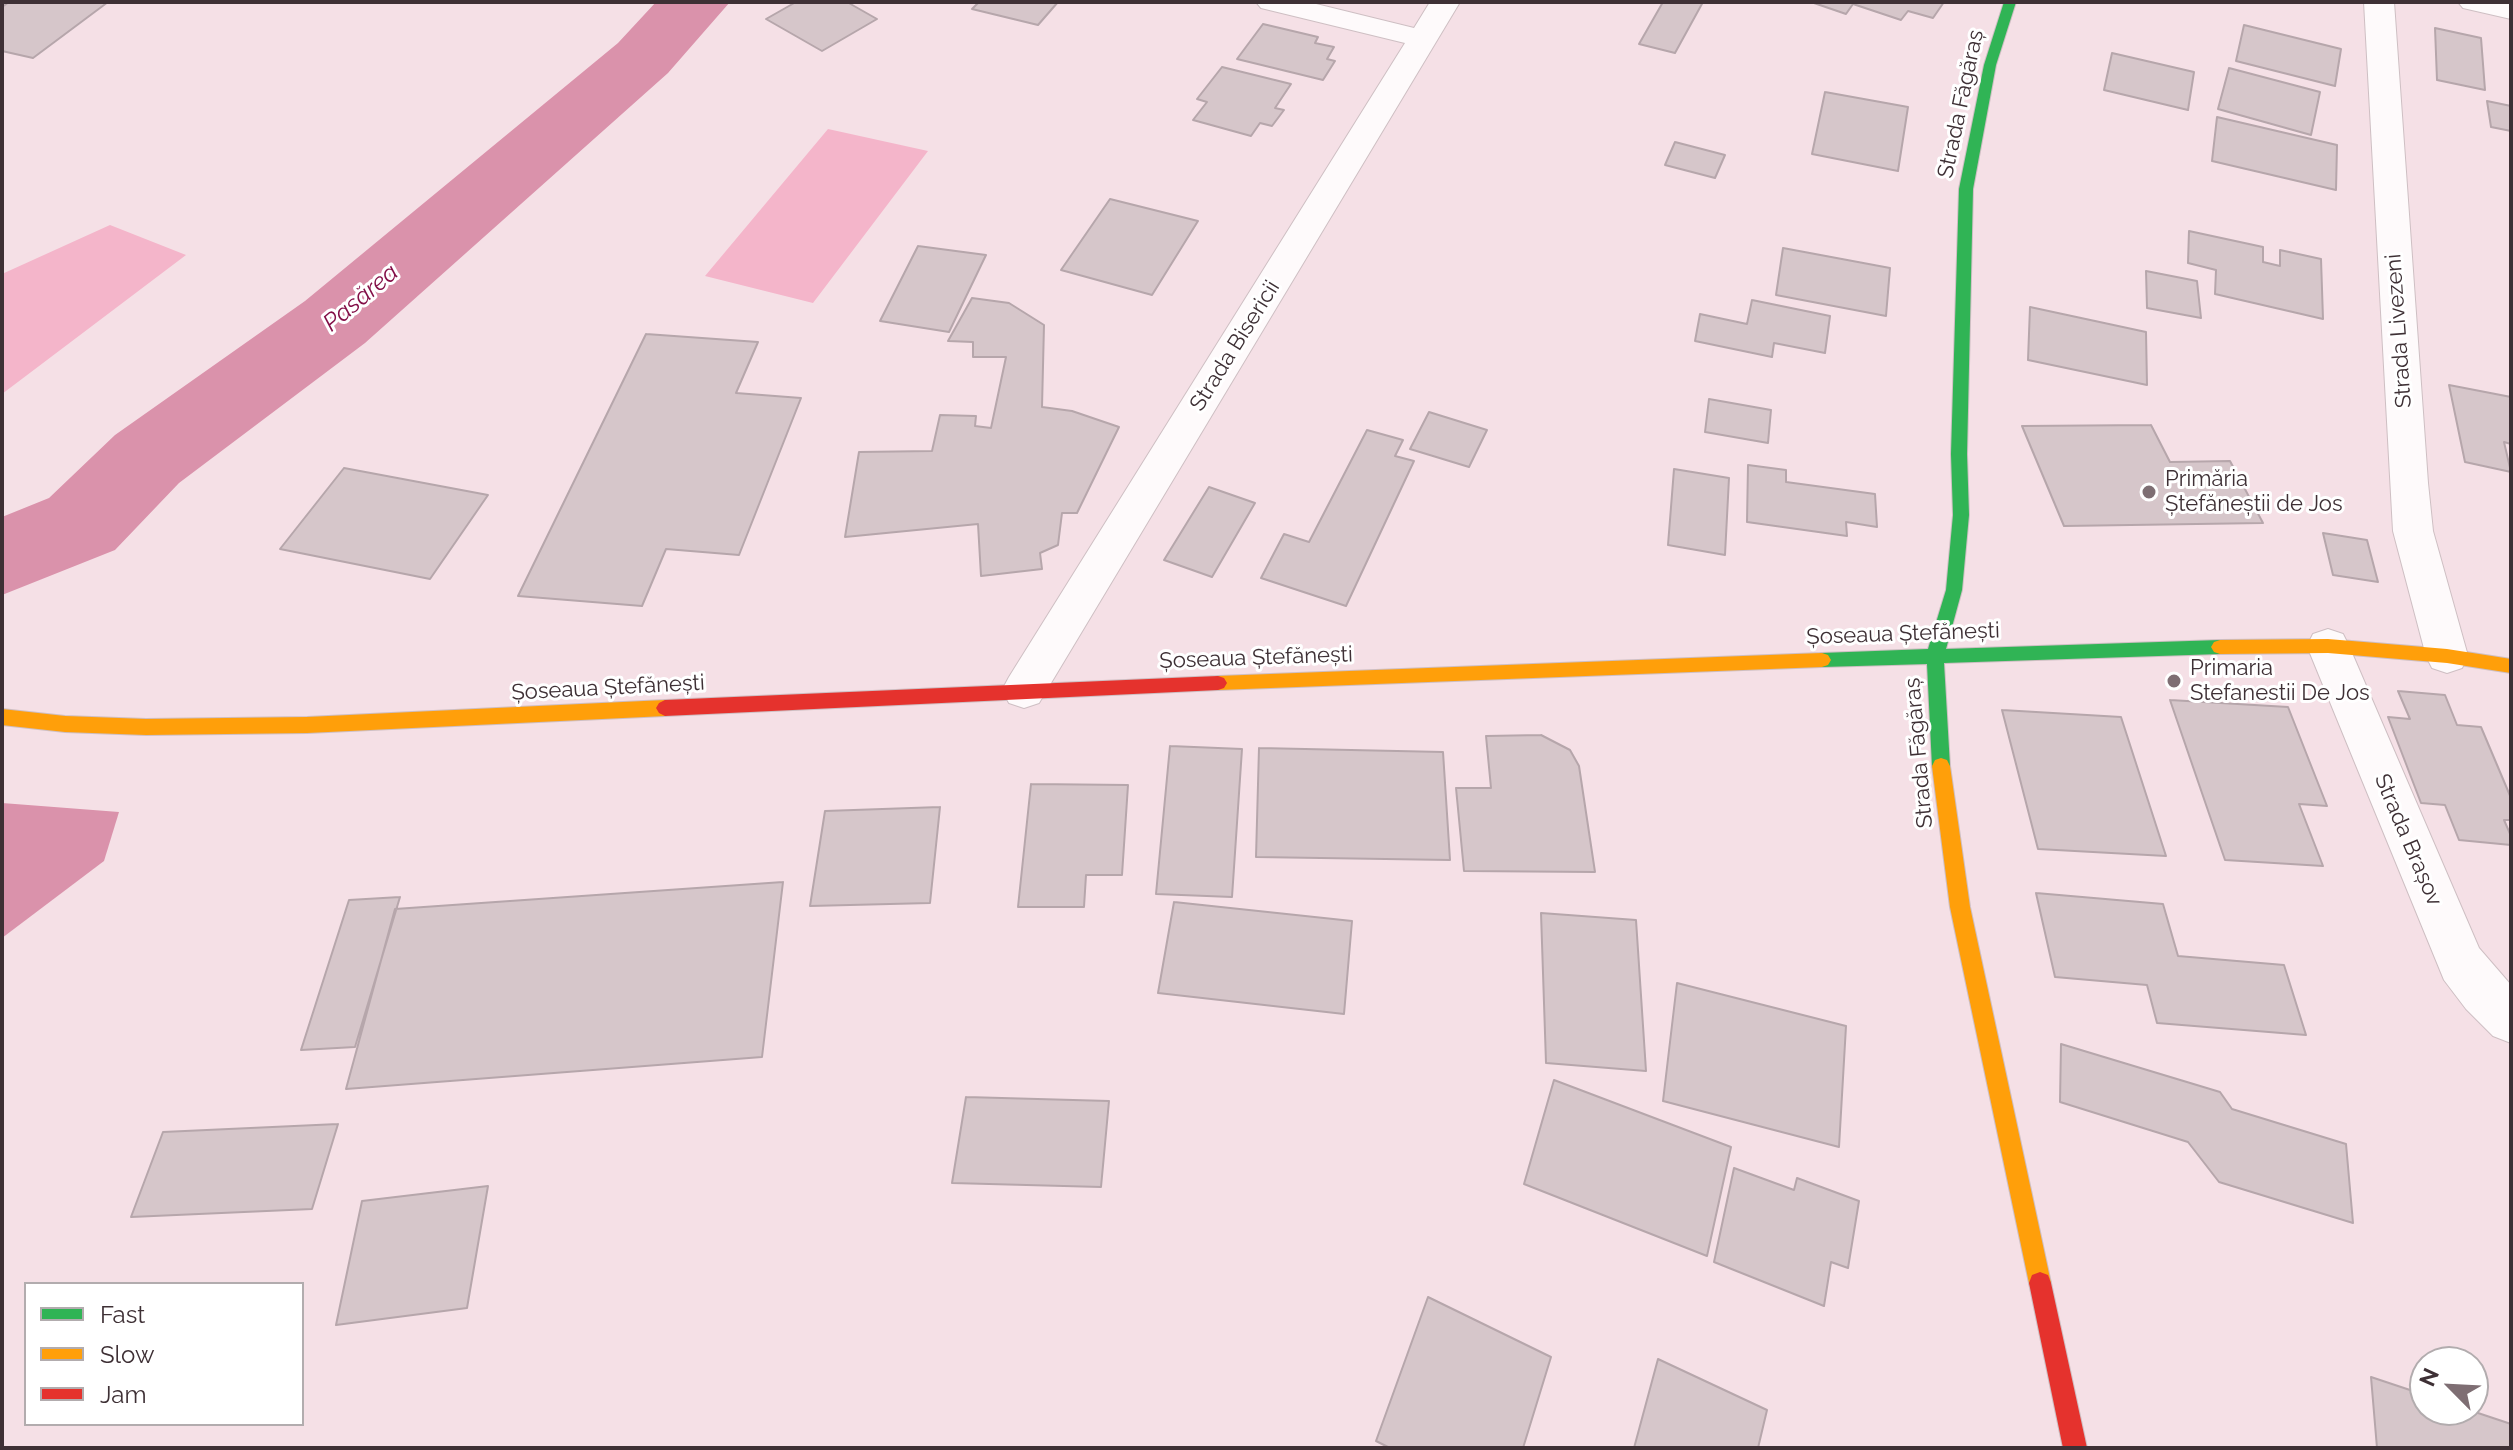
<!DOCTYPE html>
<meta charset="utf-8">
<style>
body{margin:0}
#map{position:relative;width:2513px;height:1450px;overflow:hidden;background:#f5e0e6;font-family:Raleway,sans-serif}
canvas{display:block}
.frame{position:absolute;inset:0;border:4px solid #3e3035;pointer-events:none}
.legend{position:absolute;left:24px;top:1282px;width:280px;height:144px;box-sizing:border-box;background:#fff;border:2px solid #b2acae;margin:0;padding:10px 14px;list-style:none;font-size:24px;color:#3e3035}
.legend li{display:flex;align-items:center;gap:16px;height:40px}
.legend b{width:40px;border:2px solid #b2acae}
.north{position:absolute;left:2409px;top:1346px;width:80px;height:80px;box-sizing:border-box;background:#fff;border:2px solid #b2acae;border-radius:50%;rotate:294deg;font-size:22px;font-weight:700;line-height:32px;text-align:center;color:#3e3035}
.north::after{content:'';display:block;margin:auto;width:28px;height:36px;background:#7e6e73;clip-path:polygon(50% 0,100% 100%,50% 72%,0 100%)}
</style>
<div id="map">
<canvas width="2513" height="1450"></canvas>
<div class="frame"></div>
<ul class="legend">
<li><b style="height:10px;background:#30b455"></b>Fast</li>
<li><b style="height:10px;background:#ff9f0a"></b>Slow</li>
<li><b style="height:10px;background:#e5322d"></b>Jam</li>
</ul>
<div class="north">N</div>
</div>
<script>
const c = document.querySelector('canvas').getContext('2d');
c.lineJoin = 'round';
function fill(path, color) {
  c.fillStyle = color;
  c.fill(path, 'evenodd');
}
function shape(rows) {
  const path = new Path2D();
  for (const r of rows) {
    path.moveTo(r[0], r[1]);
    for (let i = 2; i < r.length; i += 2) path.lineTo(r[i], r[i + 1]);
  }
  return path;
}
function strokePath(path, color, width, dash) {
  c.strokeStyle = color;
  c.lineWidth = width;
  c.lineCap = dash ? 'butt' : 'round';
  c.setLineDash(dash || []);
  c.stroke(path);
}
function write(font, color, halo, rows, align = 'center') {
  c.font = font + ' Raleway,sans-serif';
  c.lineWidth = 6;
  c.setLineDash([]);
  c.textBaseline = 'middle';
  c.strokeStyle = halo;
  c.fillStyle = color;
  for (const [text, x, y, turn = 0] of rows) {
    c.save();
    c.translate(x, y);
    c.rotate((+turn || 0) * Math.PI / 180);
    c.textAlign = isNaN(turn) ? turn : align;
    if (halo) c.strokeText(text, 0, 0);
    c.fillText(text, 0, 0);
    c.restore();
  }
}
const green = shape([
 [828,129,928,151,813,303,705,276],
 [110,225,186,255,2,394,2,274]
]);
const water = shape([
 [2,803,119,812,104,861,2,938]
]);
const river = shape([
 [656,2,730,2,668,73,365,343,179,483,115,550,2,595,2,517,49,498,115,435,305,301,618,43,656,2]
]);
const building = shape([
 [9,2,108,2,33,58,2,51,2,7,9,2],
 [796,2,847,2,877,19,822,51,766,19,796,2],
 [979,2,1058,2,1038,25,972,9,979,2],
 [1663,2,1703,2,1675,53,1639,44,1663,2],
 [1811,2,1944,2,1933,18,1908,11,1901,20,1853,4,1846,14,1811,2],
 [1263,24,1318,37,1315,43,1334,47,1327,59,1335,61,1323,80,1237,59,1263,24],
 [2244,25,2341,49,2335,86,2236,61,2244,25],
 [2435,28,2481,38,2485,90,2437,80,2435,28],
 [2112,53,2194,72,2188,110,2104,90,2112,53],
 [1222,67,1291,84,1275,108,1284,110,1272,126,1260,123,1251,136,1193,120,1207,102,1197,99,1222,67],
 [2229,68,2320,92,2311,135,2218,109,2229,68],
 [1825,92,1908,107,1898,171,1812,154,1825,92],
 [2487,101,2511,106,2511,131,2491,127,2487,101],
 [2217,117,2337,145,2336,190,2212,161,2217,117],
 [1675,142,1725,155,1715,178,1665,165,1675,142],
 [1110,199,1198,221,1152,295,1061,270,1110,199],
 [2189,231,2263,247,2263,262,2280,266,2280,250,2321,259,2323,319,2215,294,2216,270,2188,263,2189,231],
 [918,246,986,255,949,332,880,321,918,246],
 [1783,248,1890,268,1886,316,1776,295,1783,248],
 [2146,271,2197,281,2201,318,2147,308,2146,271],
 [972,298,1009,303,1044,325,1042,407,1072,411,1119,427,1077,513,1062,513,1058,545,1040,553,1042,569,981,576,978,524,845,537,859,452,932,451,940,415,976,416,975,426,991,428,1006,357,973,357,973,342,948,341,972,298],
 [1752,300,1830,316,1825,353,1774,343,1772,357,1695,341,1700,314,1747,324,1752,300],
 [2030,307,2146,332,2147,385,2028,360,2030,307],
 [646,334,758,342,736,393,801,398,739,555,666,549,642,606,518,596,646,334],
 [2449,385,2511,397,2511,444,2504,442,2511,472,2465,462,2449,385],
 [1709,399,1771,410,1768,443,1705,432,1709,399],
 [1429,412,1487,430,1469,467,1410,449,1429,412],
 [2151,425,2170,462,2230,461,2263,523,2064,526,2022,426,2151,425],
 [1367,430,1403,440,1395,456,1414,461,1346,606,1261,578,1284,534,1309,542,1367,430],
 [1748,465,1786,470,1786,482,1875,494,1877,527,1846,522,1847,536,1747,522,1748,465],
 [344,468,488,495,430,579,280,549,344,468],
 [1674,469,1729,478,1725,555,1668,545,1674,469],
 [1209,487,1255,503,1212,577,1164,560,1209,487],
 [2323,533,2367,540,2378,582,2333,575,2323,533],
 [2398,691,2445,695,2457,725,2481,727,2511,798,2511,820,2504,820,2511,836,2511,845,2459,840,2445,805,2421,803,2388,717,2410,719,2398,691],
 [2170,700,2288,707,2327,806,2299,804,2323,866,2225,860,2170,700],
 [2002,710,2121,717,2166,856,2038,849,2002,710],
 [1541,735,1570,750,1579,766,1595,872,1464,871,1456,788,1491,788,1486,736,1541,735],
 [1170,746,1242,749,1232,897,1156,894,1170,746],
 [1259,748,1443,752,1450,860,1256,857,1259,748],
 [1031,784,1128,785,1122,875,1086,875,1084,907,1018,907,1031,784],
 [940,807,930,903,810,906,825,811,940,807],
 [783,882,762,1057,346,1089,395,909,783,882],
 [2036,893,2163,904,2178,956,2284,965,2306,1035,2157,1023,2147,985,2055,977,2036,893],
 [400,897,355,1047,301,1050,349,900,400,897],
 [1174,902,1352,921,1344,1014,1158,993,1174,902],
 [1541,913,1636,920,1646,1071,1546,1063,1541,913],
 [1677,983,1846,1026,1839,1147,1663,1101,1677,983],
 [2061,1044,2220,1092,2232,1109,2346,1144,2353,1223,2219,1182,2188,1142,2060,1102,2061,1044],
 [1554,1080,1731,1147,1707,1256,1524,1184,1554,1080],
 [966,1097,1109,1101,1101,1187,952,1183,966,1097],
 [338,1124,312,1209,131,1217,163,1132,338,1124],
 [1734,1168,1794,1190,1797,1178,1859,1201,1848,1268,1831,1262,1824,1306,1714,1262,1734,1168],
 [488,1186,467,1308,336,1325,362,1201,488,1186],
 [1428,1297,1551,1357,1523,1448,1390,1448,1376,1441,1428,1297],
 [1658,1359,1767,1410,1758,1448,1634,1448,1658,1359],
 [2371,1377,2425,1395,2425,1410,2469,1410,2511,1424,2511,1448,2377,1448,2371,1377]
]);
const street = shape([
 [1256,2,1308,2,1414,28,1430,2,1460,2,1039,703,1024,708,1009,703,1002,690,1009,677,1405,43,1261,8,1256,2],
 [2364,2,2394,2,2428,483,2433,531,2468,656,2462,668,2447,673,2432,668,2426,656,2393,531,2364,2],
 [2458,2,2511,2,2511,19,2463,8,2458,2],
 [2328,629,2343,634,2349,646,2479,948,2511,985,2511,1043,2493,1036,2466,1009,2444,980,2307,646,2313,634,2328,629]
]);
const fast = shape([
 [2004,2,2016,2,1996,65,1973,189,1967,454,1969,515,1962,590,1946,649,2220,640,2226,642,2229,647,2226,652,2220,654,1944,663,1950,766,1947,772,1941,774,1935,772,1932,766,1927,664,1822,667,1816,665,1813,660,1816,655,1822,653,1928,649,1946,590,1953,515,1951,454,1959,189,1984,65,2004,2]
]);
const slow = shape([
 [2328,639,2447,649,2511,659,2511,673,2447,663,2328,653,2220,654,2214,652,2211,647,2214,642,2220,640,2328,639],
 [1822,653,1828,655,1831,660,1828,665,1822,667,1218,690,1212,688,1209,683,1212,678,1218,676,1822,653],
 [665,700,671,703,674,708,671,713,665,716,307,733,146,735,65,732,2,725,2,709,65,716,146,719,307,717,665,700],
 [1941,758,1947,760,1950,766,1970,907,2051,1283,2048,1291,2040,1294,2032,1291,2029,1283,1950,907,1932,766,1935,760,1941,758]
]);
const jam = shape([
 [1218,676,1224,678,1227,683,1224,688,1218,690,665,716,659,713,656,708,659,703,665,700,1218,676],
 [2040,1272,2048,1275,2051,1283,2087,1448,2063,1448,2029,1283,2032,1275,2040,1272]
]);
const markers = [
 [2149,492,8,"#7e6e73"],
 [2174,681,8,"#7e6e73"]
];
const streetNames = [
 ["Strada Făgăraș",1961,104,-78],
 ["Strada Livezeni",2399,331,-94],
 ["Strada Bisericii",1235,346,-58],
 ["Șoseaua Ștefănești",1903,634,-2],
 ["Șoseaua Ștefănești",1256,658,-2],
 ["Șoseaua Ștefănești",608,688,-3],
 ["Strada Făgăraș",1919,753,-95],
 ["Strada Brașov",2408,840,67]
];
const poiNames = [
 ["Primăria",2165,479],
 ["Ștefăneștii de Jos",2165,504],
 ["Primaria",2190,668],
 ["Stefanestii De Jos",2190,693]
];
const waterNames = [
 ["Pasărea",361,298,-40]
];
fill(green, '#f4b5ca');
fill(water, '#da92ab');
fill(river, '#da92ab');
fill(building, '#d6c6ca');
strokePath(building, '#b6a6ab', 2);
strokePath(street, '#cebfc3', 2);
strokePath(fast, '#cebfc3', 2);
strokePath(slow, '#cebfc3', 2);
strokePath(jam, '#cebfc3', 2);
fill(street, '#fefafb');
fill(fast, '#30b455');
fill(slow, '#ff9f0a');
fill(jam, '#e5322d');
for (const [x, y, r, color] of markers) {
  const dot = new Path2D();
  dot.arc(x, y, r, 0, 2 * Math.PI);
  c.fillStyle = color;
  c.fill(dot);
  strokePath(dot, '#fff', 3);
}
write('22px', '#3e3035', '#fff', streetNames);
write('22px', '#3e3035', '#fff', poiNames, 'left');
write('italic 24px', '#830e47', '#fff', waterNames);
</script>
